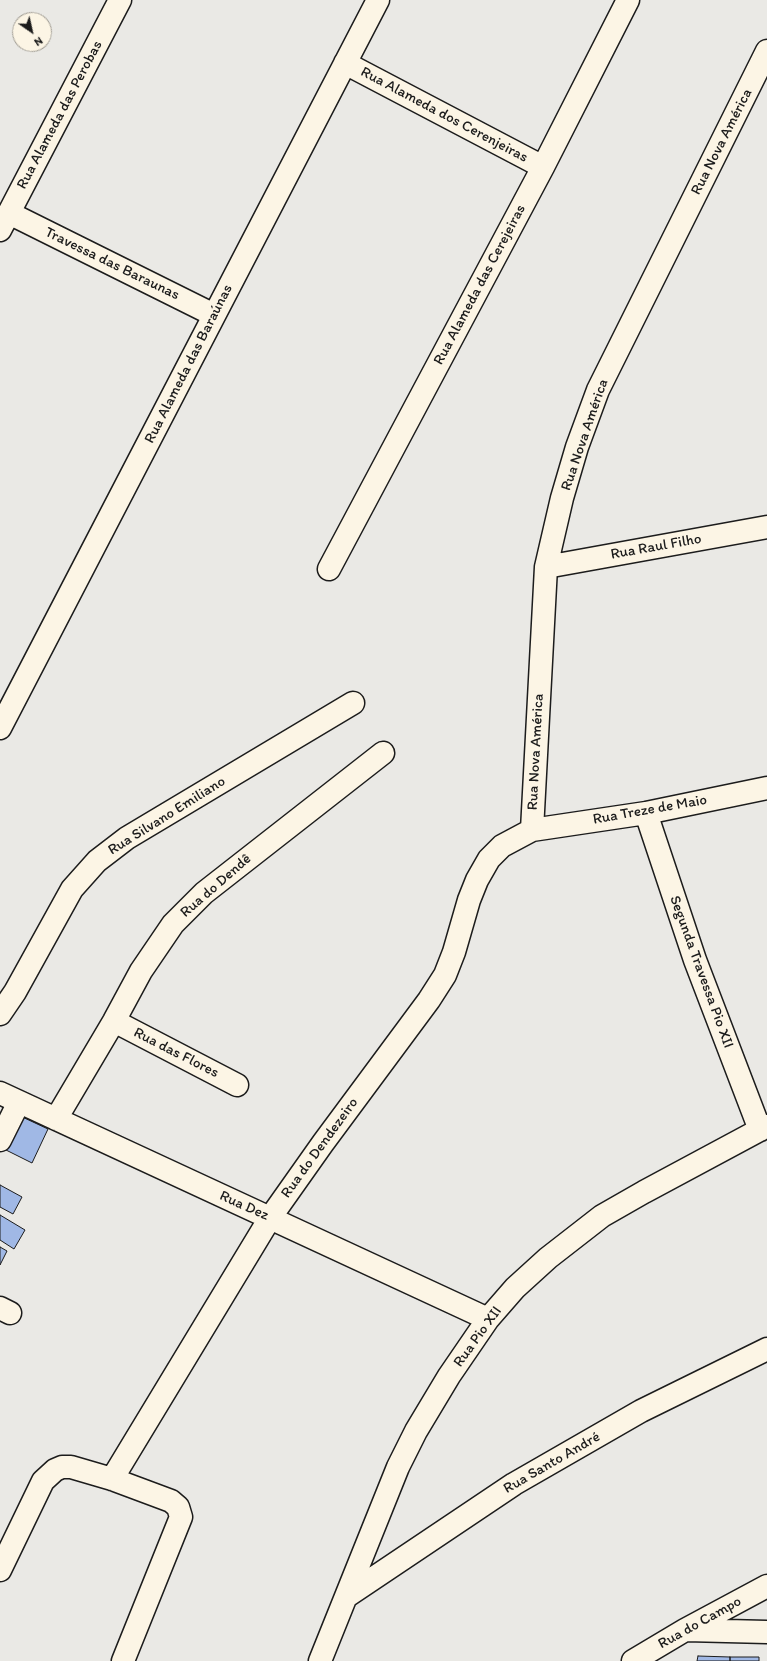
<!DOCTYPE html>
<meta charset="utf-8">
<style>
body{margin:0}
#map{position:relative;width:767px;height:1661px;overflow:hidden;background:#eae9e5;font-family:Itim,sans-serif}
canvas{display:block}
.north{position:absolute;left:12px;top:12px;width:40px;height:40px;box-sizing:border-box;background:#fcf5e5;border:1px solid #a29e95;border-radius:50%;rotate:146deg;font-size:11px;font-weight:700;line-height:16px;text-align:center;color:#1c1c1c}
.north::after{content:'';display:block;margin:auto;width:14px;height:18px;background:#1c1c1c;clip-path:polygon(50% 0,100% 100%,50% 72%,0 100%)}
</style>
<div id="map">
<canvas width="767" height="1661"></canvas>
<div class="north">N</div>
</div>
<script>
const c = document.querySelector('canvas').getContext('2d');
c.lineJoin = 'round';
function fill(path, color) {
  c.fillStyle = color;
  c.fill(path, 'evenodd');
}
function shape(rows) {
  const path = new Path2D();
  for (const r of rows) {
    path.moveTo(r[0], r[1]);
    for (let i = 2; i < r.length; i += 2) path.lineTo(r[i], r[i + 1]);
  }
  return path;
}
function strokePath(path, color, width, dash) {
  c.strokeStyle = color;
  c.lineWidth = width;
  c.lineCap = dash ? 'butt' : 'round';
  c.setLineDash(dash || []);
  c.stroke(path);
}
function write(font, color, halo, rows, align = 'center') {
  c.font = font + ' Itim,sans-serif';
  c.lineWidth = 3;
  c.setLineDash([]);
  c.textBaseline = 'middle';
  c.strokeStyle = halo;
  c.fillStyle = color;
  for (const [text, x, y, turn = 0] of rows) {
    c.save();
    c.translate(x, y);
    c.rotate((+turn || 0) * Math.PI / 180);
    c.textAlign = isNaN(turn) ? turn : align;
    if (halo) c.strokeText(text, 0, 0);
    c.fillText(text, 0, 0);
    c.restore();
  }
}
const building = shape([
 [18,1115,48,1129,32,1163,2,1148,18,1115],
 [0,1185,22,1197,13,1214,0,1207,0,1185],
 [0,1215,25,1230,14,1249,0,1240,0,1215],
 [0,1247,7,1251,0,1265,0,1247],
 [698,1656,730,1657,730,1661,697,1661,698,1656],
 [730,1657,759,1657,759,1661,730,1661,730,1657]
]);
const street = shape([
 [345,63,543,167],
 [9,213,214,315],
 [0,230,120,0],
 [546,567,767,527],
 [329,569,543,167,628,0],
 [0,728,378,0],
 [646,813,695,960,760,1130],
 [532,830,546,567,562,498,577,447,598,390,767,51],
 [0,1014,15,992,72,889,97,861,127,838,353,703],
 [114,1021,237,1085],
 [0,1093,488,1319],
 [56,1119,114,1021,141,971,173,924,204,893,383,753],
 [0,1140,19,1102],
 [0,1308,10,1313],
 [112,1479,270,1218,323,1143,429,1000,445,975,454,952,469,900,477,880,489,859,502,846,532,830,646,813,767,788],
 [0,1570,43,1481,55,1470,62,1467,71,1467,112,1479,171,1501,178,1507,181,1517,123,1661],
 [347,1596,514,1484,641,1411,767,1349],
 [686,1630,767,1632],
 [320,1661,398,1467,416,1431,449,1376,488,1319,515,1288,548,1258,602,1216,644,1192,767,1126],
 [633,1661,685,1630,767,1586]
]);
const streetNames = [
 ["Rua Alameda das Perobas",60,115,-62],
 ["Rua Alameda dos Cerenjeiras",444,115,28],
 ["Rua Nova América",722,142,-63],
 ["Travessa das Baraunas",112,264,26],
 ["Rua Alameda das Cerejeiras",480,285,-62],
 ["Rua Alameda das Baraúnas",189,364,-63],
 ["Rua Nova América",585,435,-71],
 ["Rua Raul Filho",656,547,-10],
 ["Rua Nova América",536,752,-87],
 ["Rua Treze de Maio",650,810,-10],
 ["Rua Silvano Emiliano",167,816,-32],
 ["Rua do Dendê",216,886,-41],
 ["Segunda Travessa Pio XII",701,972,70],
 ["Rua das Flores",176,1053,27],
 ["Rua do Dendezeiro",320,1148,-54],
 ["Rua Dez",244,1206,24],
 ["Rua Pio XII",478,1337,-54],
 ["Rua Santo André",552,1463,-30],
 ["Rua do Campo",700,1623,-29]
];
fill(building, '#a0b8e5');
strokePath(building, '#1c1c1c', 1);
strokePath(street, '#1c1c1c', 25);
strokePath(street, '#fcf5e5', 22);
write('15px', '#1c1c1c', '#fcf5e5', streetNames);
</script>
